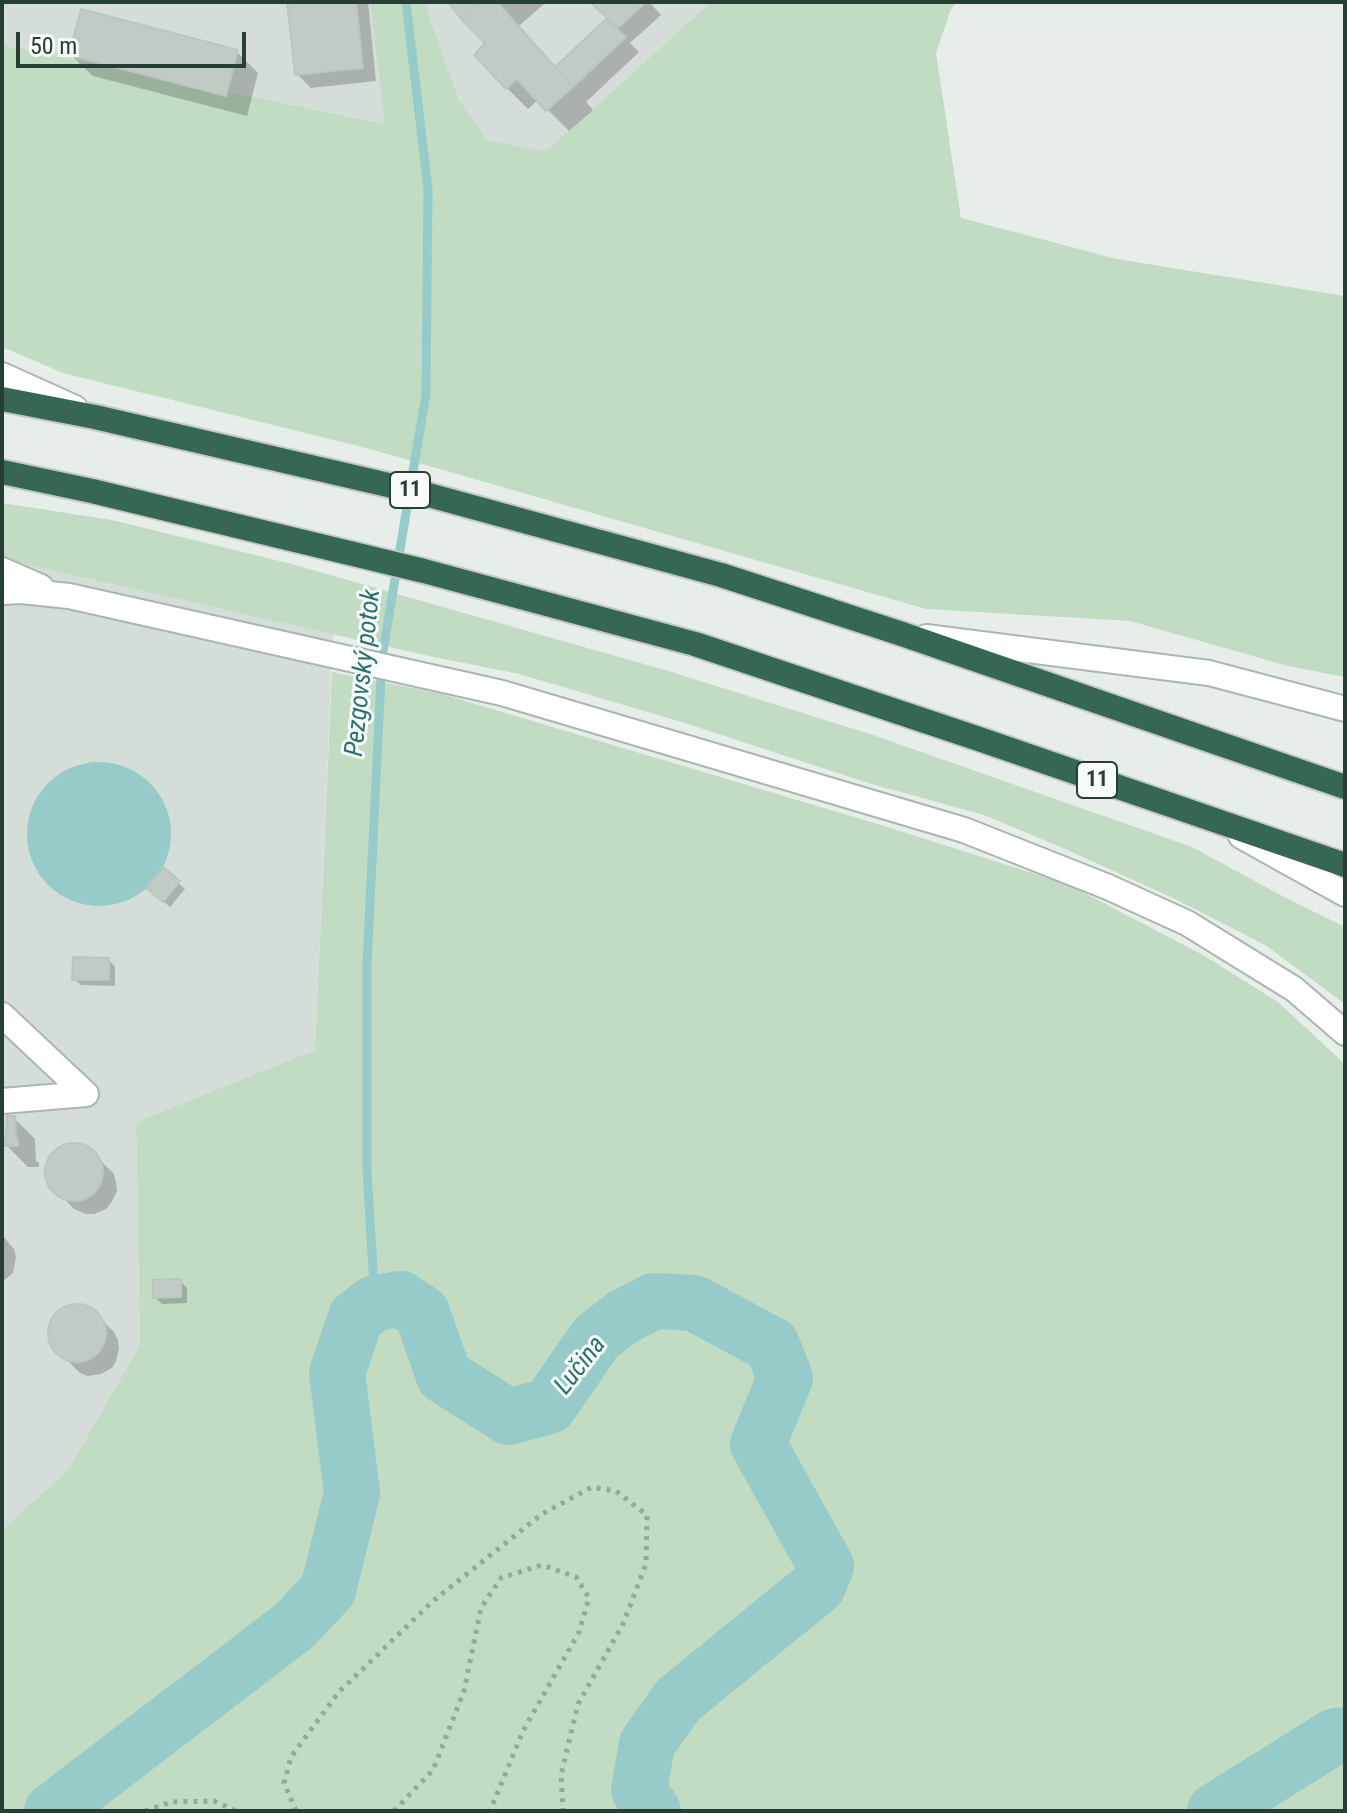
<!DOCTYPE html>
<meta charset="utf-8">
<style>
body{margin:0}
#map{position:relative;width:1347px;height:1813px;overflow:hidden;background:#e7eee9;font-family:"Roboto Condensed",sans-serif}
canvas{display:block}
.frame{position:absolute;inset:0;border:4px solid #273e33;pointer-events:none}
.scale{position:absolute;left:16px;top:32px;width:230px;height:36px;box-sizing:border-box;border:4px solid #273e33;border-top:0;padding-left:10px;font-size:24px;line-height:28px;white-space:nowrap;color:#273e33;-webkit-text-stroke:6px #f7faf8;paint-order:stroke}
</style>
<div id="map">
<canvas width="1347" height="1813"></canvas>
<div class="frame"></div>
<div class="scale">50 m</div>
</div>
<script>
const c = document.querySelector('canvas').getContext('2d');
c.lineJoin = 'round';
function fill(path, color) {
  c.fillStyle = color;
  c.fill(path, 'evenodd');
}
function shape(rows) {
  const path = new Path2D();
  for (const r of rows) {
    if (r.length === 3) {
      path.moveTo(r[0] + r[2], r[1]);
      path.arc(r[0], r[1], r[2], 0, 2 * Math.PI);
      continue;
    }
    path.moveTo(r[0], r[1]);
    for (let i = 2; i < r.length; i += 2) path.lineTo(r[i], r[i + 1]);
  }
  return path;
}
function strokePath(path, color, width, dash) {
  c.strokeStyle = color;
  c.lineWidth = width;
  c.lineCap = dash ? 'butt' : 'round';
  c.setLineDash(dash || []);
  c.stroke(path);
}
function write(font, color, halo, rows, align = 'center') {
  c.font = font + ' "Roboto Condensed",sans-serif';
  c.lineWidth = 6;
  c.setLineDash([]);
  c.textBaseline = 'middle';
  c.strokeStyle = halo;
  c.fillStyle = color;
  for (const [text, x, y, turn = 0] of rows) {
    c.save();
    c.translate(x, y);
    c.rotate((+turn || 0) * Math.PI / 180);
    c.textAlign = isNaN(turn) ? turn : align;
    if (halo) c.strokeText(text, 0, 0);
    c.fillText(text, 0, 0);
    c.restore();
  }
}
const built = shape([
 [2,2,370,2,386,124,2,45],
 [427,2,711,2,546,151,488,142,459,100,428,13],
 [2,559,333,634,315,1050,136,1122,140,1345,68,1470,2,1530]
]);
const green = shape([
 [370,2,427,2,428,13,459,100,488,141,546,151,711,2,956,2,950,12,936,53,961,218,1117,259,1345,296,1345,677,1288,666,1130,621,926,609,370,449,63,373,2,347,2,45,385,124],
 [2,503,112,520,288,563,665,670,873,735,1192,847,1288,899,1345,927,1345,1004,1265,945,1175,899,1065,849,984,815,868,783,688,724,519,674,429,656,2,559],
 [332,672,442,694,881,825,1067,884,1203,955,1278,1002,1345,1064,1345,1811,2,1811,2,1530,68,1470,140,1345,136,1122,315,1050]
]);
const water = shape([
 [99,834,72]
]);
const shadow = shape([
 [289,2,368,2,376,81,311,88,297,74],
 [450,2,542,2,544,4,519,26,556,68,609,19,593,2,649,2,661,15,630,43,639,52,586,102,593,110,569,131,538,100,528,109,507,88,487,43],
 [237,52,258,73,247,116,93,76,71,55],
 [178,883,185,889,170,907,155,894],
 [109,960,115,967,115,986,81,985,74,979],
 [14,1118,35,1139,36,1161,39,1163,39,1167,28,1167,7,1146],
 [74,1145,90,1150,114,1174,116,1183,117,1191,111,1203,106,1209,94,1214,86,1214,74,1209,50,1184,47,1172,52,1156,62,1148],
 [2,1235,14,1249,16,1257,13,1273,2,1282],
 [180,1281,187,1288,187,1303,162,1304,155,1297],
 [76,1306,88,1309,99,1317,114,1332,118,1340,119,1348,116,1361,112,1368,101,1374,88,1376,80,1373,53,1346,50,1334,54,1318,64,1310]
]);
const stream = shape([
 [375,1303,367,1170,367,964,382,657,426,394,428,189,406,2]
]);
const river = shape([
 [52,1811,294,1626,328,1590,352,1493,337,1373,356,1317,375,1303,401,1299,422,1313,444,1376,509,1417,549,1406,596,1338,623,1317,654,1301,694,1303,772,1345,785,1378,758,1444,826,1566,818,1586,678,1700,647,1744,639,1790,653,1811],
 [1215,1811,1335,1736,1345,1735]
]);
const building = shape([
 [287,2,356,2,363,68,295,75,287,2],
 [448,2,481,2,461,19,448,2],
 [481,2,497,2,573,87,546,111,517,79,506,89,474,55,485,43,461,19,481,2],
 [590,2,646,2,618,28,590,2],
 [81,9,238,50,226,96,69,55,81,9],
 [606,19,626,37,573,87,555,67,606,19],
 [163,867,180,881,163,902,146,888,163,867],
 [73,957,109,958,109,980,72,980,73,957],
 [7,1116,15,1116,16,1140,18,1140,18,1146,5,1146,7,1116],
 [74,1172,29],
 [181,1279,181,1297,153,1298,153,1280,181,1279],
 [77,1333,29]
]);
const path = shape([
 [145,1811,171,1802,214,1801,236,1811],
 [296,1811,284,1783,291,1757,338,1693,433,1601,542,1514,592,1487,616,1491,647,1515,646,1564,623,1624,578,1704,561,1775,563,1811],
 [394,1811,433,1770,464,1691,481,1608,501,1578,542,1565,576,1577,589,1598,579,1632,523,1731,490,1811]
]);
const minor = shape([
 [2,375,75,408],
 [2,570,41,587],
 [2,592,21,591,69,596,502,693,964,830,1108,887,1187,923,1294,989,1345,1033],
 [926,637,1209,673,1345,709],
 [1241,836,1345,894],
 [2,1015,86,1094,2,1101]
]);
const highway = shape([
 [2,399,95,417,414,491,721,575,902,634,1345,787],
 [2,472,92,491,424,571,695,644,979,739,1345,865]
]);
const shields = [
 [410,490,40],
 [1097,780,40]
];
const shieldNames = [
 ["11",410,490],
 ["11",1097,780]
];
const waterNames = [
 ["Pezgovský potok",364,673,-84],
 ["Lučina",581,1366,-52]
];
fill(built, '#d5ddd8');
fill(green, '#c2dcc4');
fill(water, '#96cbc9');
fill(shadow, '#0003');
strokePath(stream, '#96cbc9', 9);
strokePath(river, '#96cbc9', 56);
fill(building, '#bfcbc4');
strokePath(building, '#bac7bf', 2);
strokePath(minor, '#aab6af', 28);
strokePath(highway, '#c3c9c6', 28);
strokePath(path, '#8bad9c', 5, [4, 6]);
strokePath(minor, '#fff', 24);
strokePath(highway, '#366753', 24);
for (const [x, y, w] of shields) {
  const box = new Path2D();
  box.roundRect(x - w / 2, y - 18, w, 36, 6);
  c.fillStyle = '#f7faf8';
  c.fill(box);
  strokePath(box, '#273e33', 2);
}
write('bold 22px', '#273e33', null, shieldNames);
write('italic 26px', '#287371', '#f7faf8', waterNames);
</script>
